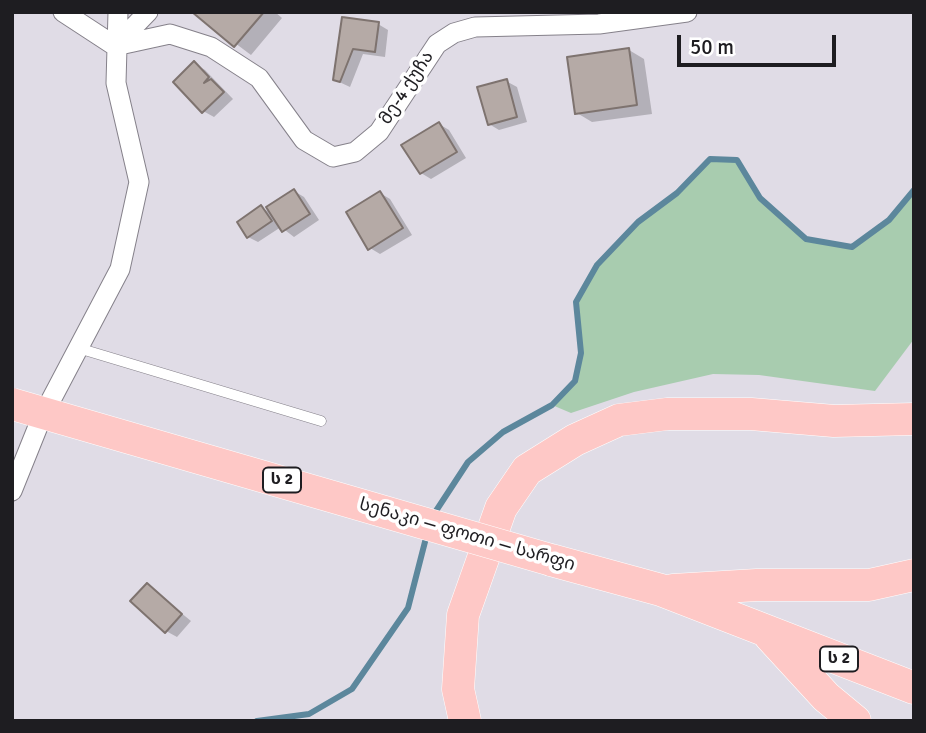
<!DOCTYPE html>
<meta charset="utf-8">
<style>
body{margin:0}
#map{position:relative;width:926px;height:733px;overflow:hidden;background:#e0dce6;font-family:Signika,sans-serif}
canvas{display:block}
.frame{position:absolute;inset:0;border:14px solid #1e1d21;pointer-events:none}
.scale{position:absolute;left:677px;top:35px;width:159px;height:32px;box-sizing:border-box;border:4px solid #1e1d21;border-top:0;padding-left:9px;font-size:21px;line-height:24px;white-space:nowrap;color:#1e1d21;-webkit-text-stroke:5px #fff;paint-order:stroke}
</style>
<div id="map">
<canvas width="926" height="733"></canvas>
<div class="frame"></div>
<div class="scale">50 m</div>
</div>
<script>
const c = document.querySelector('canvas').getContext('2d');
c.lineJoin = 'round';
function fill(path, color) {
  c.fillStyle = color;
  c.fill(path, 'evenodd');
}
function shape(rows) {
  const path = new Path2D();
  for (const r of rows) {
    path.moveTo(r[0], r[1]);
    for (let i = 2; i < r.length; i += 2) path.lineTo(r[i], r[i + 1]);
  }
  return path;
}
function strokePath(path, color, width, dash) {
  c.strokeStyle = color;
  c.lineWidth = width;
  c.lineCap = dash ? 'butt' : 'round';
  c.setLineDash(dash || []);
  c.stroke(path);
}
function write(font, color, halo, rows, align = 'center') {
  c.font = font + ' Signika,"Noto Sans Georgian",sans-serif';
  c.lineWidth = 7;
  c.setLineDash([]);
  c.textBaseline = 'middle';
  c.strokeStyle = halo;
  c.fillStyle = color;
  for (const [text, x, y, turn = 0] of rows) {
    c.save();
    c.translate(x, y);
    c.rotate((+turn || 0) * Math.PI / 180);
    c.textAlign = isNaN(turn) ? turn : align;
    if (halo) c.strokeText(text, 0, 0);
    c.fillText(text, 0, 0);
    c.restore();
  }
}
const green = shape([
 [710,159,737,160,760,198,806,239,852,247,889,220,914,190,914,339,875,391,759,375,713,374,634,392,571,413,552,405,575,381,581,353,576,302,597,265,638,222,677,193]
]);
const shadow = shape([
 [275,12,282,18,251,55,195,13],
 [343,19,378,24,388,30,385,57,363,54,350,87,335,80],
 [629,50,644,59,652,114,592,122,577,113],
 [195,64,205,70,233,99,214,117,203,111],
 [506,81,517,87,527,122,499,130,489,124],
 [439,124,449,130,466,158,431,179,421,173],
 [294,191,304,197,319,220,294,237,281,227,258,242,248,237,262,208,273,214],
 [380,193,390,199,412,235,380,254,370,248],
 [147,585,191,621,177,637,166,631]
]);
const stream = shape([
 [432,517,468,462,503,432,552,405,575,381,581,353,576,302,597,265,638,222,677,193,710,159,737,160,760,198,806,239,852,247,889,220,914,190],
 [257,721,309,714,352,689,408,608,427,534]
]);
const building = shape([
 [192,12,264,12,234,47,192,12],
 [342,17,379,22,375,52,353,49,340,82,333,80,342,17],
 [629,48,637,105,575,114,567,57,629,48],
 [194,61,209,77,204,83,211,79,224,92,202,113,173,82,194,61],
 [507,79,517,117,488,125,477,87,507,79],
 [439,122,457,152,420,174,401,145,439,122],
 [294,189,310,214,282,232,266,207,294,189],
 [380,191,403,228,368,250,346,212,380,191],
 [261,205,272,221,247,238,237,222,261,205],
 [147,583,182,614,165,633,130,601,147,583]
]);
const service = shape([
 [78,348,321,421]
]);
const minor = shape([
 [63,12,115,46,170,34,211,47,259,78,304,140,333,157,355,152,379,132,437,44,454,33,475,27,599,24,687,12],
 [115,46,148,12],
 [12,491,41,419,120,269,139,182,116,83,118,12]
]);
const trunk = shape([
 [551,560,661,590,914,688],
 [673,590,757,585,869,585,914,575],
 [770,636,826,697,855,721],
 [465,721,458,689,463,615,501,508,527,470,575,440,619,420,667,414,751,414,834,421,914,419]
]);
const trunkBridge = shape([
 [12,404,551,560]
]);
const shields = [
 [282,480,38],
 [839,659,38]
];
const shieldNames = [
 ["ს 2",282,480],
 ["ს 2",839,659]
];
const streetNames = [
 ["მე-4 ქუჩა",407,88,-57],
 ["სენაკი — ფოთი — სარფი",467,535,16]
];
fill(green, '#a8ccaf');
fill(shadow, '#0003');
strokePath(stream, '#5c879c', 6);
fill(building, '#b5aaa6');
strokePath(building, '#7e736f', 2);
strokePath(service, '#85818a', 11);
strokePath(minor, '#85818a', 21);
strokePath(trunk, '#fff', 33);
strokePath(service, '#fff', 10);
strokePath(minor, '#fff', 19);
strokePath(trunk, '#fec8c6', 32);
strokePath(trunkBridge, '#fff', 33, []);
strokePath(trunkBridge, '#fec8c6', 32);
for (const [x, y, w] of shields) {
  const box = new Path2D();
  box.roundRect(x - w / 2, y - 12.5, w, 25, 5);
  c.fillStyle = '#fff';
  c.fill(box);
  strokePath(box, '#1e1d21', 2);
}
write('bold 16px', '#1e1d21', null, shieldNames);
write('18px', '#1e1d21', '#fff', streetNames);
</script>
